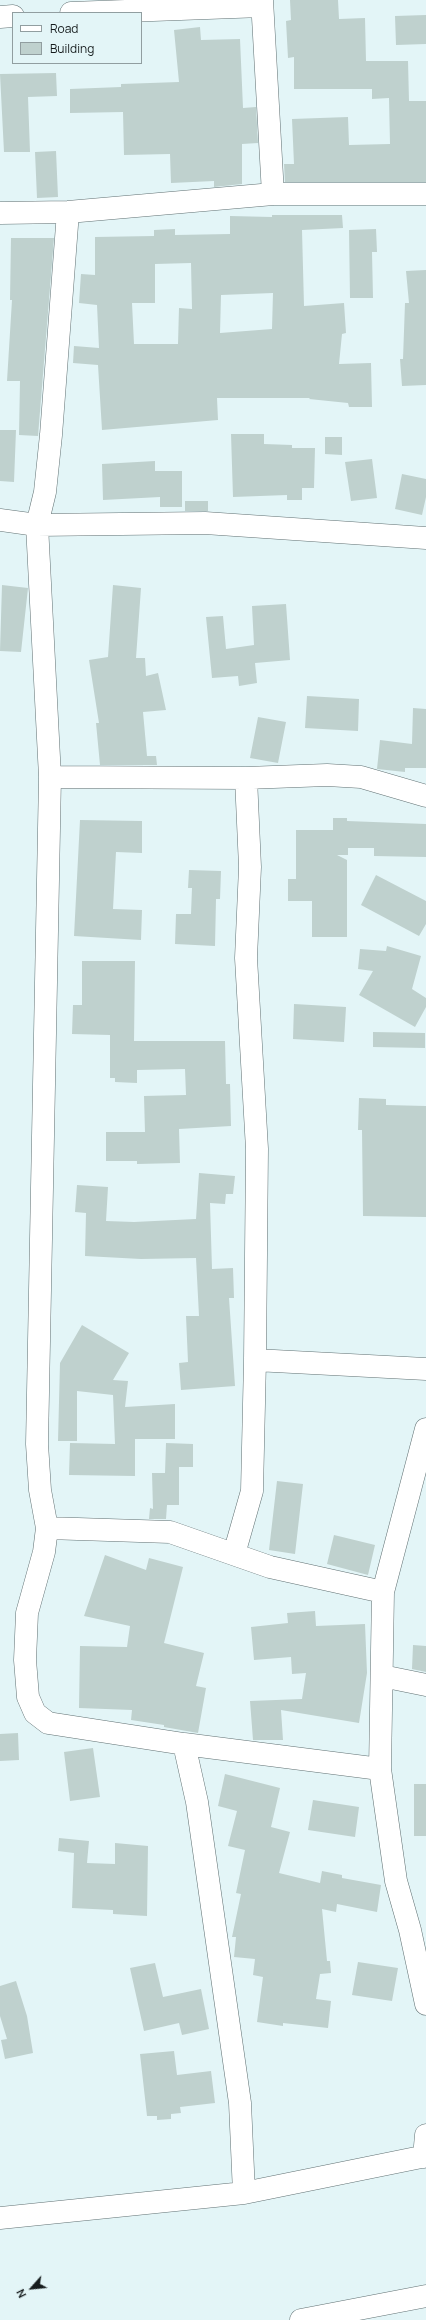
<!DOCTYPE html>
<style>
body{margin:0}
#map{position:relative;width:426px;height:2320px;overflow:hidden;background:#e3f5f7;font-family:Manrope,sans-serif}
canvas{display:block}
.legend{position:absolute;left:12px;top:12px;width:130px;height:52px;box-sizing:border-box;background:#e3f5f7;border:1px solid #919ea0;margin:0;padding:5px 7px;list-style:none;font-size:12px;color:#161c1d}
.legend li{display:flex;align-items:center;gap:8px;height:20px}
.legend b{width:20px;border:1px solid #919ea0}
.north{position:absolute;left:12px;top:2268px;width:40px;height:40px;-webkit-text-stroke:3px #e3f5f7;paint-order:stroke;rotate:243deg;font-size:11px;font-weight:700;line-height:16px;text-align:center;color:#161c1d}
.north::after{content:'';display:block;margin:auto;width:14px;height:18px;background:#161c1d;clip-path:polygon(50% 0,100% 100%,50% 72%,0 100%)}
</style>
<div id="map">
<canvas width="426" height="2320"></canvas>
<ul class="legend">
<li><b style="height:5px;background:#fff"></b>Road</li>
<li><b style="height:11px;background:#bfd1ce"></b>Building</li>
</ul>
<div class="north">N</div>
</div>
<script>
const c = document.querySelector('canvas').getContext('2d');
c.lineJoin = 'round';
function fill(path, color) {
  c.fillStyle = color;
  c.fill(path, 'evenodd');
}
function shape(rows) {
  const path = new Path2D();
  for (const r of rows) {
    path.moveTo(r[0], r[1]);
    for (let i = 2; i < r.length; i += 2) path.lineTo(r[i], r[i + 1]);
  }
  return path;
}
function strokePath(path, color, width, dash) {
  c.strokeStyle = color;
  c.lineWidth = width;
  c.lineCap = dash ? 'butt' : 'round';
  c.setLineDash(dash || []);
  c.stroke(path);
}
const building = shape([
 [290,0,338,0,339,19,365,18,366,61,408,61,409,101,426,101,426,182,285,182,284,164,294,164,292,119,348,117,349,145,390,144,389,98,372,99,372,89,294,89,294,57,288,58,286,21,291,20],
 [426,15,426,44,396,45,395,16],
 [200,27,201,40,240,39,243,108,256,107,258,143,242,144,242,184,214,187,214,181,171,183,170,154,124,155,123,112,70,113,70,89,121,87,121,84,179,82,174,30],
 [56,73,57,96,28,97,30,152,4,152,0,74],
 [56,151,58,197,37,198,35,152],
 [272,215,342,215,343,228,302,230,304,306,344,303,346,333,342,334,339,364,371,363,372,407,349,407,348,403,309,399,310,398,217,398,218,420,102,430,98,365,73,363,74,346,99,348,97,305,79,303,81,274,95,275,95,237,154,236,154,230,175,229,175,235,230,234,230,216,272,217],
 [191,263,192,309,179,308,178,344,134,344,132,303,155,303,155,264],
 [273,293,272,329,220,333,221,295],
 [376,229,377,252,372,252,373,298,350,298,349,230],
 [11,238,54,238,38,436,19,435,20,381,7,381,12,300,10,300],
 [426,270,426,385,402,386,400,359,403,359,405,303,409,303,406,271],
 [0,430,16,430,14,482,0,481],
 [231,434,264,434,264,444,292,445,292,448,315,448,314,488,302,488,302,500,287,500,287,495,233,497],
 [325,437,342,437,342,455,325,454],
 [372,459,377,498,351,501,345,462],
 [155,461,155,471,182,471,182,507,160,507,160,497,103,500,102,464],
 [402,474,426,479,426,497,422,515,395,509],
 [185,501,208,501,208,511,185,511],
 [2,585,28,588,21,652,0,651],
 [113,585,141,588,136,658,145,658,146,676,158,673,166,710,143,712,147,756,156,756,157,765,100,765,96,723,99,723,89,660,108,657],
 [286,604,290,660,255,663,257,683,239,686,238,676,212,678,206,617,223,616,226,649,254,645,252,606],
 [307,696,359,699,358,731,305,728],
 [413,708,426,709,426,768,405,768,405,772,377,769,380,740,412,744],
 [258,717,286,722,278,763,250,758],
 [333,818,347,818,347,821,426,824,426,857,374,856,374,848,348,848,348,855,337,855,347,860,347,937,312,937,312,901,288,901,288,879,296,879,296,830,333,830],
 [80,820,142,821,142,853,116,852,113,909,142,910,141,940,74,936],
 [189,870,221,871,220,899,216,899,215,946,175,944,176,914,191,914,192,888,188,888],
 [376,875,426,901,426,924,419,936,361,905],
 [387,946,421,956,412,989,426,998,426,1007,415,1027,359,995,373,971,358,969,360,949,386,951],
 [82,961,135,961,134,1041,225,1041,226,1084,230,1084,231,1126,179,1129,180,1163,137,1164,137,1161,106,1161,106,1132,145,1132,144,1096,186,1095,185,1069,137,1070,137,1083,115,1082,115,1078,110,1078,110,1035,72,1034,73,1005,82,1005],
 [294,1004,346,1007,344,1042,293,1039],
 [373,1032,425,1033,425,1048,373,1047],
 [359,1098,386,1099,386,1105,426,1106,426,1217,363,1216,362,1130,358,1130],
 [199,1173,235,1176,233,1194,226,1194,225,1204,210,1203,212,1269,233,1268,234,1298,229,1298,235,1386,181,1390,179,1363,188,1362,186,1316,199,1316,196,1258,141,1259,85,1256,86,1213,75,1212,77,1185,108,1187,106,1221,134,1222,196,1219],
 [82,1325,129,1353,113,1380,128,1381,125,1407,175,1404,175,1439,135,1439,135,1476,69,1475,70,1443,115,1444,113,1395,77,1391,77,1441,58,1441,60,1363],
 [166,1443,193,1444,193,1467,179,1467,179,1505,167,1505,166,1519,149,1519,150,1508,153,1509,152,1473,165,1473],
 [277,1481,303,1484,295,1554,269,1550],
 [334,1535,375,1545,368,1575,327,1564],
 [105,1555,146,1570,149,1558,183,1567,164,1643,204,1653,196,1686,206,1688,198,1733,164,1727,164,1725,131,1720,132,1710,79,1708,80,1646,127,1647,130,1626,84,1616],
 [315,1611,316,1626,365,1624,367,1673,359,1723,281,1710,283,1740,253,1740,250,1701,302,1699,306,1673,292,1674,291,1657,254,1660,251,1627,288,1623,287,1613],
 [413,1645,426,1646,426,1672,412,1669],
 [18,1733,19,1760,0,1761,0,1734],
 [93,1748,100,1797,70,1801,64,1752],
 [225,1774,280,1788,271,1827,290,1832,279,1873,320,1883,322,1871,342,1875,342,1878,381,1885,377,1912,337,1904,336,1912,322,1909,327,1961,330,1961,331,1973,320,1974,316,1999,331,2001,328,2028,283,2023,283,2026,257,2022,263,1977,253,1975,255,1959,234,1957,236,1937,232,1937,241,1894,236,1893,245,1850,228,1846,237,1811,218,1806],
 [414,1784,426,1784,426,1836,414,1836],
 [313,1800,359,1807,355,1837,308,1830],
 [59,1838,89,1841,87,1863,115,1864,115,1843,148,1846,147,1916,113,1914,113,1910,72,1908,74,1853,58,1851],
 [358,1962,398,1968,392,2001,352,1995],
 [155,1963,163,1997,201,1989,209,2029,182,2035,179,2023,144,2031,130,1968],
 [16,1981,27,2016,33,2053,5,2059,1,2040,7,2039,0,2016,0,1986],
 [174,2051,177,2075,211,2071,215,2103,180,2107,181,2113,171,2114,171,2119,157,2120,157,2116,147,2116,140,2054]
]);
const minor = shape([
 [262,0,273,194],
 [71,13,262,6],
 [0,17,13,16],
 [68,212,51,435,45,492,37,525,50,777,37,1444,40,1490,47,1528,44,1552,27,1613,25,1660,28,1697,35,1713,48,1723,184,1744,380,1769],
 [0,213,68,212,273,194,426,194],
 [0,520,37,525,205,523,426,538],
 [50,777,246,778,327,775,361,777,426,796],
 [255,1360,426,1369],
 [426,1429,383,1592,380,1769,396,1881,410,1930,426,2004],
 [47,1528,170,1532,270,1567,383,1592],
 [234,1554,252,1491,255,1360,257,1149,246,958,250,867,246,778],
 [382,1676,426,1685],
 [184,1744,197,1802,240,2103,244,2193],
 [424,2157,426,2135],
 [0,2218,244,2193,426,2156]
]);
const highway = shape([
 [301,2320,426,2296]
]);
fill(building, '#bfd1ce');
strokePath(minor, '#617173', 23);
strokePath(highway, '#617173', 23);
strokePath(minor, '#fff', 22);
strokePath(highway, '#fff', 22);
</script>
